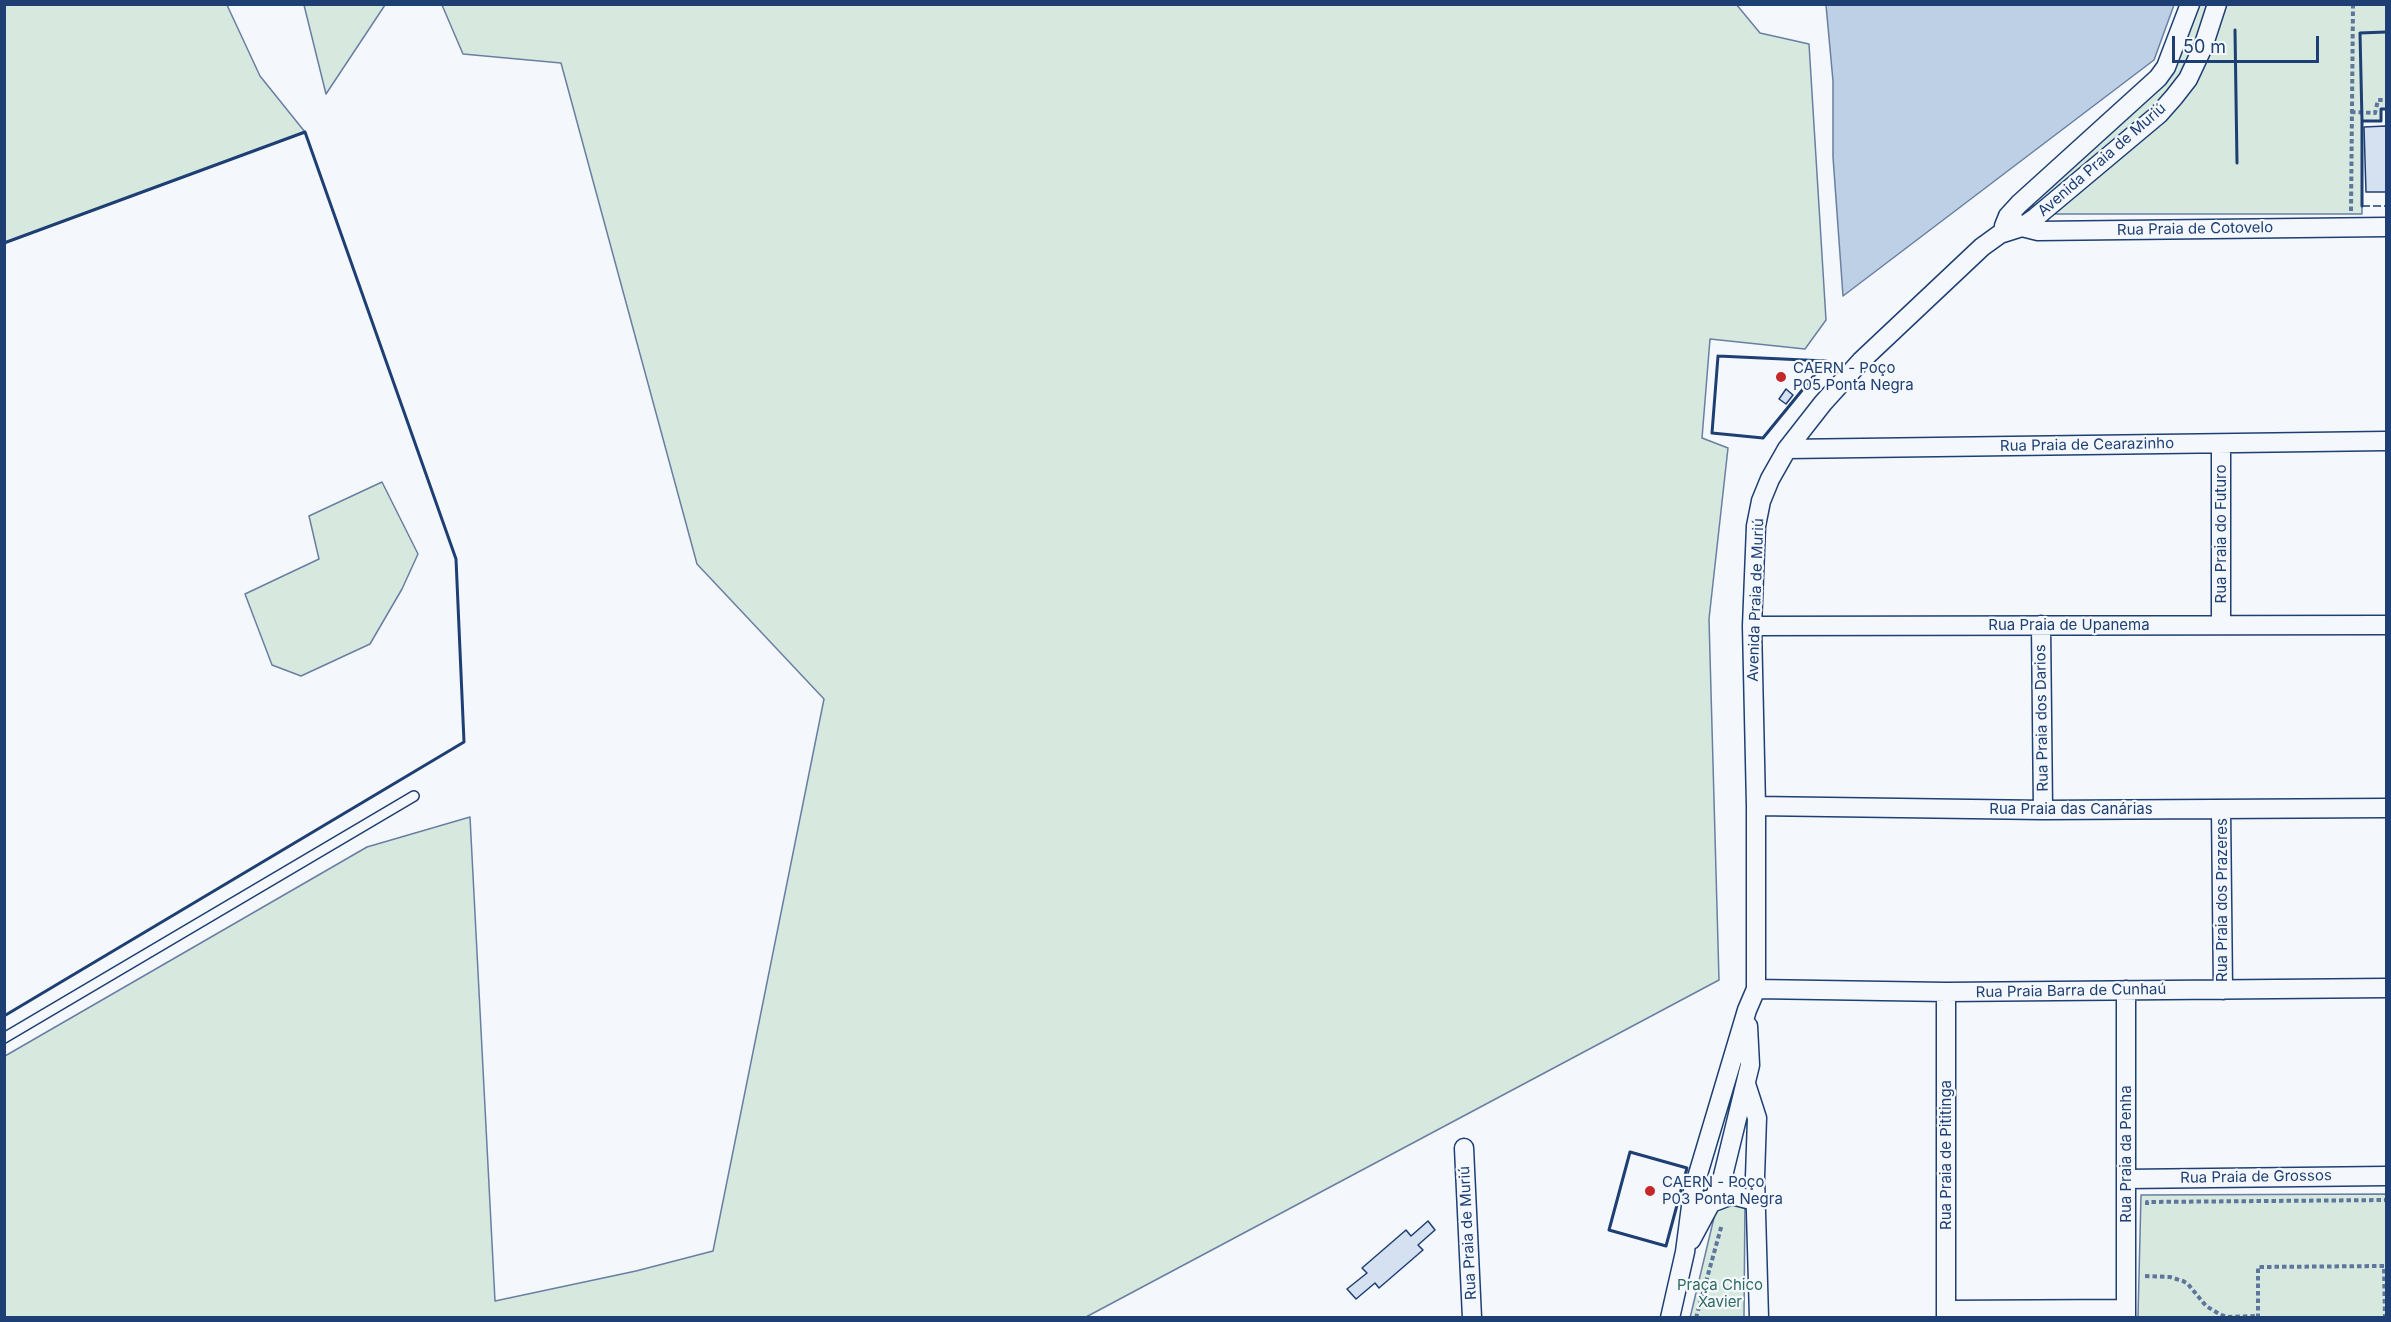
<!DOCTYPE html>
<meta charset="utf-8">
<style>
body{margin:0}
#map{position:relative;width:2391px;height:1322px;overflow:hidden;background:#f4f7fb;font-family:Inter,sans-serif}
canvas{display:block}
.frame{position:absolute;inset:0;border:6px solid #1d3f73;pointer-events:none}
.scale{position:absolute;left:2172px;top:36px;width:147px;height:27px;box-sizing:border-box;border:3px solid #1d3f73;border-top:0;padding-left:8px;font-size:18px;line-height:21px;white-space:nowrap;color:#1d3f73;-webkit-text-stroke:4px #f4f7fb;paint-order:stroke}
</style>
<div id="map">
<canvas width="2391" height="1322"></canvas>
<div class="frame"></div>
<div class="scale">50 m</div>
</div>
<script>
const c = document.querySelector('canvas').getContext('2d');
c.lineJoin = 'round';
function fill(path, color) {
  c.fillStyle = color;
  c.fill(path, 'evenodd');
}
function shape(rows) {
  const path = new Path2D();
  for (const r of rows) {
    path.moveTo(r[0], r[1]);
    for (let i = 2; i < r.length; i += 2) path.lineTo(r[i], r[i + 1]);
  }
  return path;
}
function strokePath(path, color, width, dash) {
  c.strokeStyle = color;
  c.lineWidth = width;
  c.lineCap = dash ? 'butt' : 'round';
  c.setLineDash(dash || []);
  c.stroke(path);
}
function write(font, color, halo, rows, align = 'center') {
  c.font = font + ' Inter,sans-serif';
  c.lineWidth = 4.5;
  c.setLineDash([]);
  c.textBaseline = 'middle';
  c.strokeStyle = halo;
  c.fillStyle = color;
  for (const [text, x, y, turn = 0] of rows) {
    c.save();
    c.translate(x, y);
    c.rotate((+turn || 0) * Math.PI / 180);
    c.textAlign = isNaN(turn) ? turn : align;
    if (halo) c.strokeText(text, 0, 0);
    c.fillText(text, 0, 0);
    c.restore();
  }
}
const green = shape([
 [5,4,227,5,260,76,305,132,5,243,5,4],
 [1736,4,1760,33,1809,44,1826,320,1805,349,1710,339,1702,438,1728,448,1709,619,1719,980,1086,1317,5,1317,5,1056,367,847,470,817,495,1301,636,1271,713,1251,824,699,697,564,561,63,463,54,442,5,1736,4],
 [304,5,385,5,326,94,304,5],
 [2197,5,2211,5,2186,72,2169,97,2040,203,2025,209,2139,105,2197,5],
 [2224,5,2386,5,2386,109,2381,109,2381,121,2362,121,2362,214,2045,214,2148,132,2224,5],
 [382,482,418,554,402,589,370,644,301,676,272,665,245,594,319,559,309,516,382,482],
 [2386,1194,2386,1317,2138,1317,2141,1195,2386,1194],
 [1745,1197,1744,1317,1690,1318,1718,1201,1745,1197]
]);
const water = shape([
 [1826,5,1826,4,2174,5,2154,60,1843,296,1833,157,1833,81,1826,5]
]);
const building = shape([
 [2386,126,2386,192,2366,192,2364,127,2386,126],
 [1786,389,1793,395,1786,404,1779,399,1786,389],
 [1428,1221,1435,1230,1418,1245,1423,1250,1379,1288,1375,1283,1356,1299,1347,1289,1367,1273,1362,1268,1406,1230,1411,1236,1428,1221]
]);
const path = shape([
 [2351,112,2375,113,2378,100,2386,100],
 [2351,211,2353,4],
 [2147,1205,2147,1202,2386,1200],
 [2145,1276,2170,1277,2183,1281,2188,1284,2206,1306,2221,1315,2228,1317,2258,1316],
 [1696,1318,1722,1224],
 [2258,1318,2258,1267,2384,1266,2385,1318]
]);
const service = shape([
 [4,1038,414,796]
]);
const minor = shape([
 [2008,216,2022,227,2038,231,2386,227],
 [2004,226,2008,216,2019,204,2158,78,2166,67,2190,4],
 [2221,444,2221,624],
 [1787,449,2386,441],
 [2041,625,2043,810],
 [1752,626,2386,625],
 [1756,806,2043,810,2386,808],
 [2221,809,2223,990],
 [1756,989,1946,992,2386,988],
 [2126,990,2126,1318],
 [1746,1084,1757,1118,1755,1177,1759,1318],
 [1464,1148,1472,1318],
 [2126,1179,2386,1176],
 [1707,1200,1711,1203,1732,1195,1755,1201],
 [1691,1240,1721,1184,1750,1065,1748,1026],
 [1946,1310,2126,1309],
 [1670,1318,1685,1252,1693,1191,1747,1010,1756,989,1756,806,1752,626,1756,526,1761,501,1770,479,1787,449,1823,403,1861,361,1982,247,2000,234,2022,227,2036,217,2159,114,2174,97,2188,79,2203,47,2217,4],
 [1946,1318,1946,992]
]);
const fence = shape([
 [2362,206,2386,206]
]);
const wall = shape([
 [2235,30,2237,163],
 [2386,32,2360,33,2362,121,2381,121,2381,109,2386,109],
 [2362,121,2362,206],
 [4,243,305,132,456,559,464,742,4,1016],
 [1718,356,1826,361,1763,438,1712,433,1718,356],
 [1630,1152,1687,1168,1666,1246,1609,1230,1630,1152]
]);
const markers = [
 [1781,377,6,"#c62828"],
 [1650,1191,6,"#c62828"]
];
const streetNames = [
 ["Avenida Praia de Muriú",2102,160,-41],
 ["Rua Praia de Cotovelo",2195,229,-1],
 ["Rua Praia de Cearazinho",2087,445,-1],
 ["Rua Praia do Futuro",2221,534,-90],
 ["Avenida Praia de Muriú",1756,600,-88],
 ["Rua Praia de Upanema",2069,625],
 ["Rua Praia dos Darios",2042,718,-91],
 ["Rua Praia das Canárias",2071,809],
 ["Rua Praia dos Prazeres",2222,900,-90],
 ["Rua Praia Barra de Cunhaú",2071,991,-1],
 ["Rua Praia da Penha",2126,1154,-90],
 ["Rua Praia de Pititinga",1946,1155,-90],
 ["Rua Praia de Grossos",2256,1177,-1],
 ["Rua Praia de Muriú",1468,1233,-93]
];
const poiNames = [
 ["CAERN - Poço",1793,368],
 ["P05 Ponta Negra",1793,385],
 ["CAERN - Poço",1662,1182],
 ["P03 Ponta Negra",1662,1199]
];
const parkNames = [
 ["Praça Chico",1720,1285],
 ["Xavier",1720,1302]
];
fill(green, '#d7e8df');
strokePath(green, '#687fa3', 1.5);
fill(water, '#bed0e5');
strokePath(water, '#687fa3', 1.5);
fill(building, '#d5e0f0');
strokePath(building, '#1d3f73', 1.5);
strokePath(service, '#1d3f73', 12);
strokePath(minor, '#1d3f73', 21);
strokePath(path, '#5e769c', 4, [4.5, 3]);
strokePath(service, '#f4f7fb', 9);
strokePath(minor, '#f4f7fb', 18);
strokePath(fence, '#1d3f73', 1.5, [8, 3]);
strokePath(wall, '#1d3f73', 3);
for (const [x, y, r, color] of markers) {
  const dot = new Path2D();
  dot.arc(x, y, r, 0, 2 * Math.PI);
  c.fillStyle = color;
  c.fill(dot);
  strokePath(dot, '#f4f7fb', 2);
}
write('15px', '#1d3f73', '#f4f7fb', streetNames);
write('15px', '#1d3f73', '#f4f7fb', poiNames, 'left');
write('15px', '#2c6c60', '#f4f7fb', parkNames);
</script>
